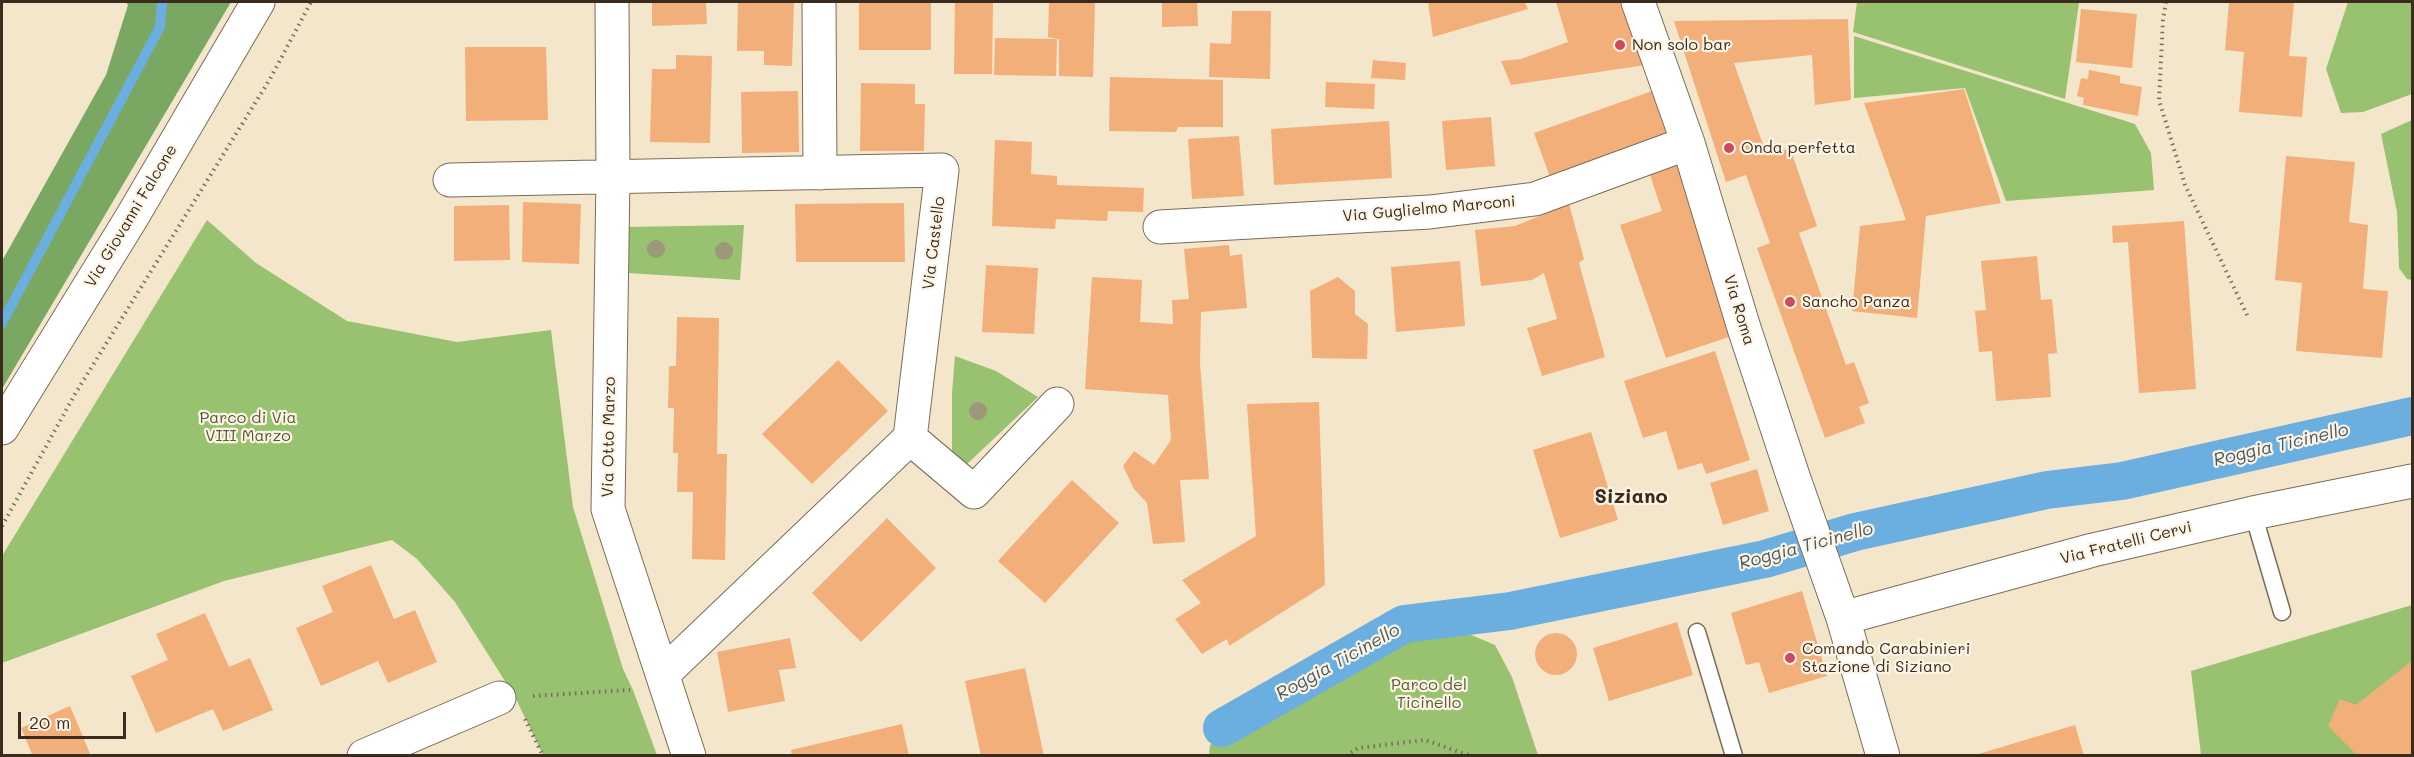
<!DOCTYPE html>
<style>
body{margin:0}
#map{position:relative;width:2414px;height:757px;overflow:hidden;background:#f3e6ca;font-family:Mali,sans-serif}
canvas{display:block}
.frame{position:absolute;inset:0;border:3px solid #3b2a1e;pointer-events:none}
.scale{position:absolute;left:18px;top:712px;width:108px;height:27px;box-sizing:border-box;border:3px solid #3b2a1e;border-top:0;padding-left:8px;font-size:18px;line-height:21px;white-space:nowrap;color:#3b2a1e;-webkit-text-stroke:4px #fcf5e5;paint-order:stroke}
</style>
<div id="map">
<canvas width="2414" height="757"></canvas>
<div class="frame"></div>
<div class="scale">20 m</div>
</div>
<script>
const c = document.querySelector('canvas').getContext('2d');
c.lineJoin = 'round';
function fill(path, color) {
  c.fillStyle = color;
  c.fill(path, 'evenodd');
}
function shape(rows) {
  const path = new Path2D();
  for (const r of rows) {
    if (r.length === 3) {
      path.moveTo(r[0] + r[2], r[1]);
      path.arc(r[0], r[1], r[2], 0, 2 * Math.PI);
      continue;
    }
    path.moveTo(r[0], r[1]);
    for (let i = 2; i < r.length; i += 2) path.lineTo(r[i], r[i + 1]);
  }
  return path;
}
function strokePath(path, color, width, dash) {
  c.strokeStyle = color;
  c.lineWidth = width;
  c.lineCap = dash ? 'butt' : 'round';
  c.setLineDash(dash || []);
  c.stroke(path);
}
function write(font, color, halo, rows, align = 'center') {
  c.font = font + ' Mali,sans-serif';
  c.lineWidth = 4.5;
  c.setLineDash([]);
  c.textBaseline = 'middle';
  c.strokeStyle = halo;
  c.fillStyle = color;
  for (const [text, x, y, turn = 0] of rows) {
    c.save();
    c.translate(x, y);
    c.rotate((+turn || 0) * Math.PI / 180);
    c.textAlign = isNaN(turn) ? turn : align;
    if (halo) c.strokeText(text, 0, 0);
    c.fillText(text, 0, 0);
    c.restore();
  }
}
const green = shape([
 [1857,2,2085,2,2085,3,2079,3,2065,99,1853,32],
 [2348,2,2412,2,2412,94,2363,112,2341,113,2326,69],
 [1854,36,2135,124,2151,153,2154,190,2006,201,1965,88,1854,98],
 [2412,120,2412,280,2407,279,2399,268,2397,212,2381,134],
 [207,220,256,263,347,321,457,342,551,330,573,507,623,669,633,690,657,755,543,755,515,697,455,602,417,559,392,540,224,581,2,663,2,556],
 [744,225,740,280,628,273,626,227],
 [955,356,996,371,1038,397,966,465,952,456,952,393],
 [2412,605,2412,755,2201,755,2191,671],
 [1464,632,1495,645,1512,677,1538,755,1209,755,1210,745,1291,698,1371,642,1412,633]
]);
const forest = shape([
 [126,2,231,2,2,389,2,261,106,75,128,5]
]);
const stream = shape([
 [2,323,160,27,162,2]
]);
const canal = shape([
 [1222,728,1404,624,1510,611,1765,559,1855,532,2047,490,2122,481,2412,416]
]);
const building = shape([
 [652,2,706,2,707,24,652,26],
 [738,2,794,2,792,66,764,65,764,51,737,51],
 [859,2,931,2,931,50,859,50],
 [955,2,993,2,992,74,954,74],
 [1049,2,1095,2,1093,77,1059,76,1059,40,1062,40,1048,37],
 [1162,2,1197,2,1198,26,1162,27],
 [1428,2,1525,2,1528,9,1433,37],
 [1556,2,1620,2,1646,65,1511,85,1501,61,1521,59,1568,42],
 [2229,2,2294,2,2289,56,2307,57,2302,117,2239,112,2244,52,2225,50],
 [2081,9,2137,14,2132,68,2076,62],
 [1232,11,1271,11,1270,79,1209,77,1210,43,1231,44],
 [1848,19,1851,100,1815,105,1812,55,1734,63,1767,156,1790,148,1817,226,1799,233,1846,365,1854,362,1869,403,1859,407,1865,423,1825,438,1757,248,1770,243,1746,175,1726,182,1674,21],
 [995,38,1057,39,1056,76,994,75],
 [465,47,546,47,548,120,466,121],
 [676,55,712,56,710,143,650,142,652,69,676,69],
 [1373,60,1406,63,1405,80,1371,78],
 [2089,70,2120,76,2120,83,2142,87,2138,116,2083,105,2084,98,2077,96,2081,78,2088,79],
 [1110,77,1223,80,1223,127,1178,127,1176,132,1109,131],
 [1326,82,1375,84,1374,109,1325,107],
 [861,83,915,84,915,104,925,104,924,151,860,151],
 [1964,89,2001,203,1926,216,1917,318,1852,311,1860,226,1906,220,1864,103],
 [798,91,799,152,742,153,741,92],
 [1652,91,1669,138,1551,180,1534,133],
 [1491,117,1495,166,1446,170,1442,121],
 [1389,121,1392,178,1274,185,1271,129],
 [1239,136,1244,196,1192,199,1188,139],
 [995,140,1032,142,1031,174,1057,176,1057,185,1144,188,1143,212,1108,211,1107,221,1056,219,1055,229,992,226],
 [2286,156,2355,162,2349,222,2368,225,2363,289,2388,291,2382,358,2296,351,2302,283,2275,280],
 [1674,157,1735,335,1666,358,1620,225,1662,211,1647,166],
 [523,202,581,204,579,264,522,262],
 [904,203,905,262,796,262,795,204],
 [1569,204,1584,259,1579,263,1605,357,1542,376,1527,328,1557,319,1544,273,1532,280,1481,286,1475,230,1515,226],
 [509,205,510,260,454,261,454,206],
 [2184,221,2196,389,2139,393,2128,242,2113,243,2112,226],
 [1229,245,1230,256,1242,254,1247,308,1201,312,1200,363,1209,479,1180,480,1185,542,1153,544,1147,503,1134,489,1123,466,1134,451,1154,465,1171,440,1168,395,1085,389,1092,277,1142,280,1140,322,1173,324,1172,300,1189,299,1184,249],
 [2037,256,2041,300,2052,299,2057,353,2048,354,2051,397,1996,401,1992,351,1979,352,1975,311,1986,310,1981,261],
 [1460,261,1465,326,1396,332,1391,267],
 [986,265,1038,268,1034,334,982,332],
 [1338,277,1355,291,1355,314,1368,324,1367,359,1312,358,1310,291],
 [677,317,719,318,717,454,727,454,725,560,692,559,693,492,677,492,678,453,673,453,674,408,668,408,669,366,676,366],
 [1715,351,1750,460,1706,474,1702,463,1678,470,1666,431,1643,438,1624,381],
 [838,360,888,411,812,484,762,434],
 [1319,402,1325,585,1229,646,1227,639,1202,654,1175,619,1201,603,1182,580,1256,536,1247,404],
 [1591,432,1618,520,1560,538,1533,450],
 [1757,469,1769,511,1723,525,1710,483],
 [1072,480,1119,523,1045,603,998,561],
 [887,518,936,568,861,642,812,593],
 [371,565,394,619,415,610,437,662,388,683,378,661,321,686,296,628,333,612,322,586],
 [1802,591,1827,676,1769,693,1759,662,1746,665,1731,613],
 [205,613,229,667,250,658,273,710,223,731,213,709,156,733,131,676,168,660,156,634],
 [1677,622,1693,675,1609,701,1593,648],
 [1556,654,21],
 [790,638,796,668,779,670,785,701,728,712,717,652],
 [2412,661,2412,756,2358,756,2328,726,2340,699,2356,705],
 [1025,668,1044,756,981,756,965,681],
 [70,706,91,756,29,756,32,754,21,728],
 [902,724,909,756,792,756,791,750],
 [2075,725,2084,756,1975,756,1975,755]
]);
const path = shape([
 [2166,2,2163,20,2159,100,2185,185,2248,317],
 [2,526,75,394,270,79,311,2],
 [533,696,630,690],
 [525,719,543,756],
 [1346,756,1358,748,1425,740,1471,756]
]);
const lane = shape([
 [2253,513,2282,612],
 [1697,632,1734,756]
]);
const street = shape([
 [612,2,613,177,608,509,689,756],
 [819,2,820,173],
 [1638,2,1688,143,1744,328,1794,479,1843,618,1883,756],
 [450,180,942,170,910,438,663,674],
 [1160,227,1430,212,1535,199,1688,143],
 [2,428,132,217,258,2],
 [910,438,974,492,1057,404],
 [1843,618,2093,550,2253,513,2412,481],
 [364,756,499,698]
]);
const trees = [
 [656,249],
 [724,251],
 [978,411]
];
const markers = [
 [1620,45,6,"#d1495b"],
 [1729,148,6,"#d1495b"],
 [1790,302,6,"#d1495b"],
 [1790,658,6,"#d1495b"]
];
const poiNames = [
 ["Non solo bar",1632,45],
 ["Onda perfetta",1741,148],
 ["Sancho Panza",1802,302],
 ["Comando Carabinieri",1802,649],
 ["Stazione di Siziano",1802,667]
];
const streetNames = [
 ["Via Guglielmo Marconi",1429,209,-5],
 ["Via Giovanni Falcone",131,216,-59],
 ["Via Castello",934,243,-83],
 ["Via Roma",1739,310,73],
 ["Via Otto Marzo",609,437,-89],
 ["Via Fratelli Cervi",2126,543,-14]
];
const parkNames = [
 ["Parco di Via",248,418],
 ["VIII Marzo",248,436],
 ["Parco del",1429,685],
 ["Ticinello",1429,703]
];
const waterNames = [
 ["Roggia Ticinello",2281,445,-13],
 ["Roggia Ticinello",1806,546,-15],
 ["Roggia Ticinello",1338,662,-29]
];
const quarterNames = [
 ["Siziano",1631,497]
];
fill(green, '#98c26f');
fill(forest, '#7aa862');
strokePath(stream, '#6aafe0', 10);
strokePath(canal, '#6aafe0', 38);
fill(building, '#f2af7a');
strokePath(lane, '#7b6c5a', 19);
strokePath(street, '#7b6c5a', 35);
strokePath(path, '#7b6c5a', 4, [1.5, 4.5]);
strokePath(lane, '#fff', 16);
strokePath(street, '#fff', 33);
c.fillStyle = '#9d9879';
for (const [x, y] of trees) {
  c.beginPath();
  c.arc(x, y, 9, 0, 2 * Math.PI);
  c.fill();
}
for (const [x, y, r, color] of markers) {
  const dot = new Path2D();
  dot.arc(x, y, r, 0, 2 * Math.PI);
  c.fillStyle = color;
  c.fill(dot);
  strokePath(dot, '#fcf5e5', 2);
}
write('16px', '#3b2a1e', '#fcf5e5', poiNames, 'left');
write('16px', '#3b2a1e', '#fcf5e5', streetNames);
write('16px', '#575836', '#fcf5e5', parkNames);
write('italic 18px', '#4b5962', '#fcf5e5', waterNames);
write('bold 20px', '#3b2a1e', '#fcf5e5', quarterNames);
</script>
